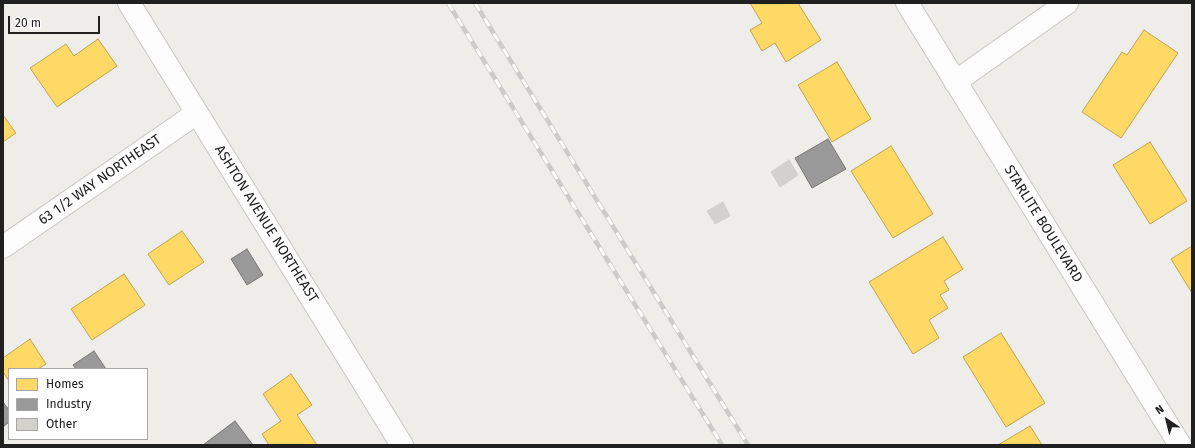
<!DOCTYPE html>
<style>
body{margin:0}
#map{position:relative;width:1195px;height:448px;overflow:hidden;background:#efede9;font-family:"Fira Sans",sans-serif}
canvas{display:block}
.frame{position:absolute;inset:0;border:4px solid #202020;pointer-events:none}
.legend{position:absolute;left:8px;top:368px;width:140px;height:72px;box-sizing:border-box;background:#fff;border:1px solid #a6a6a6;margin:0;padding:5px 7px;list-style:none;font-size:12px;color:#202020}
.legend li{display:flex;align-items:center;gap:8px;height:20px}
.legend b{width:20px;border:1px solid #a6a6a6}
.north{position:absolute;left:1147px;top:400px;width:40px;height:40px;-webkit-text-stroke:3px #fff;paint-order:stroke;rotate:325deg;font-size:11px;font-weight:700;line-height:16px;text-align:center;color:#202020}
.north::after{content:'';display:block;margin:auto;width:14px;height:18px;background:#202020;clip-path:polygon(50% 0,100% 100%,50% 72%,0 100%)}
.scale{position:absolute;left:8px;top:16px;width:92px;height:18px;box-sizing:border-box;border:2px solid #202020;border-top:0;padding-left:5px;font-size:12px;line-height:14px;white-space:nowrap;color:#202020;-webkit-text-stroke:3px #fff;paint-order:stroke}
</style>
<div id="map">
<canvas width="1195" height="448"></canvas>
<div class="frame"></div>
<ul class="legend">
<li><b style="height:11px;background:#ffd966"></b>Homes</li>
<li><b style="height:11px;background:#999"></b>Industry</li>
<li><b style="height:11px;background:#d3d1ce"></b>Other</li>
</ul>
<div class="north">N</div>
<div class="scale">20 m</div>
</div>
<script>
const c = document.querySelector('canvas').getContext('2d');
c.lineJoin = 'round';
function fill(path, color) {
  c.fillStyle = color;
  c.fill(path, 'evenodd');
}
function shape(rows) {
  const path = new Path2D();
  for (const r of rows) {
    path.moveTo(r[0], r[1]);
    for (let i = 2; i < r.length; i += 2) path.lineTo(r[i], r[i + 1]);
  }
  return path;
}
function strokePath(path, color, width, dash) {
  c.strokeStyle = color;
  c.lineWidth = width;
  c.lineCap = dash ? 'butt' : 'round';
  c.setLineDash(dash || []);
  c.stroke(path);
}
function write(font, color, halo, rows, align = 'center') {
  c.font = font + ' "Fira Sans",sans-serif';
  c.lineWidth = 4;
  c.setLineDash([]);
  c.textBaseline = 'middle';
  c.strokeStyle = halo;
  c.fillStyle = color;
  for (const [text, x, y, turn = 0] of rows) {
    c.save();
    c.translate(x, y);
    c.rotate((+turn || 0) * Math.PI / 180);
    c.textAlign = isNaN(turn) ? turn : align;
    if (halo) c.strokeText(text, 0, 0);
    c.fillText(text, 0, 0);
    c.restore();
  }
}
const homes = shape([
 [750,3,798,3,821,40,786,62,775,43,762,51,750,30,762,23,750,3],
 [1144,30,1178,53,1121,138,1082,112,1122,52,1127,55,1144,30],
 [98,39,117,66,57,107,30,68,66,44,74,56,98,39],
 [837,62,871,119,832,142,798,85,837,62],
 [3,115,16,133,3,142,3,115],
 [1150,142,1187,201,1150,224,1113,165,1150,142],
 [891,146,933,214,893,238,851,171,891,146],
 [182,231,204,262,169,285,148,254,182,231],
 [943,237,963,269,944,281,949,290,940,295,948,308,929,320,939,338,913,354,869,282,943,237],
 [1192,246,1192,293,1171,259,1192,246],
 [124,274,145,305,92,340,71,309,124,274],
 [1001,333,1045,403,1006,427,963,357,1001,333],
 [30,339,46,364,38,369,9,369,9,381,3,372,3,358,30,339],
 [291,374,312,405,297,415,317,445,269,445,262,434,281,421,263,394,291,374],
 [1030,426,1042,445,998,445,1030,426]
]);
const industry = shape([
 [828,139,846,169,812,188,795,158,828,139],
 [247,249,263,275,247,285,231,259,247,249],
 [94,351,106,369,76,369,73,365,94,351],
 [3,402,9,410,9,422,3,427,3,402],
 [235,421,253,445,203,445,235,421]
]);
const building = shape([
 [789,160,798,175,780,187,771,172,789,160],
 [723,202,730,216,715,224,707,211,723,202]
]);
const street = shape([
 [129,3,402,445],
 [907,3,1180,445],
 [955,82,1067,3],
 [3,247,197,113]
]);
const rail = shape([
 [448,3,722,445],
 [475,3,748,445]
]);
const streetNames = [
 ["63 1/2 WAY NORTHEAST",100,180,-35],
 ["ASHTON AVENUE NORTHEAST",266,224,58],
 ["STARLITE BOULEVARD",1043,224,58]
];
fill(homes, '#ffd966');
strokePath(homes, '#bca251', 1);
fill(industry, '#999');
strokePath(industry, '#757575', 1);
fill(building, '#d3d1ce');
strokePath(building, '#d2ceca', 1);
strokePath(street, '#c7c6c5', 24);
strokePath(street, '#fdfcfc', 22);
strokePath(rail, '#cbcbca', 4.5);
strokePath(rail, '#fff', 3, [9]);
write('14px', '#202020', '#fff', streetNames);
</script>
